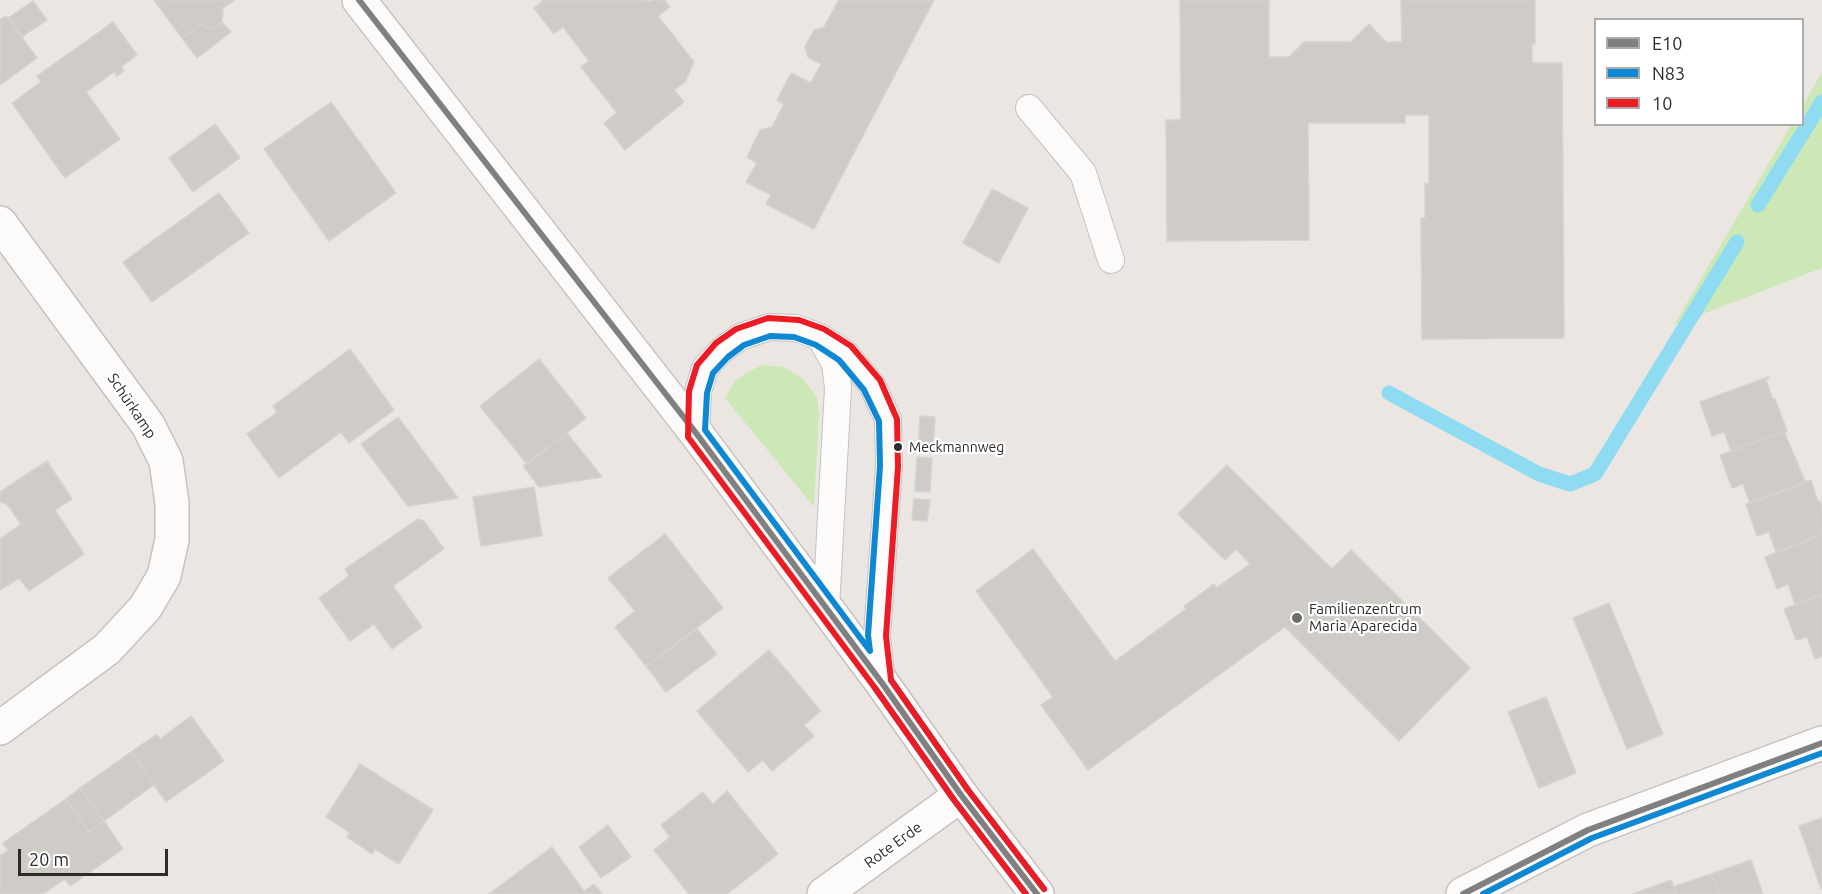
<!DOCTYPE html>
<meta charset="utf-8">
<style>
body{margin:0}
#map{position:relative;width:1822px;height:894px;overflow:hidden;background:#ebe6e1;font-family:Ubuntu,sans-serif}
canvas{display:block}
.legend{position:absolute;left:1594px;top:18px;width:210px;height:108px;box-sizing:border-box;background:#fff;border:2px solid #ababab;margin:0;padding:8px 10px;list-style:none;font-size:18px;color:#2c2c2c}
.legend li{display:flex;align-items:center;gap:12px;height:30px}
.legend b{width:30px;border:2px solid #ababab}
.scale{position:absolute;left:18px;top:849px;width:150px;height:27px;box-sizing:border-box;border:3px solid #2c2c2c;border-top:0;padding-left:8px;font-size:18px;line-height:21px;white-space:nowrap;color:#2c2c2c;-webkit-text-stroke:4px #fff;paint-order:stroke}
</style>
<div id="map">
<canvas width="1822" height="894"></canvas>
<ul class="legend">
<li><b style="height:8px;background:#808080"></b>E10</li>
<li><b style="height:8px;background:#0e88d3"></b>N83</li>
<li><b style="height:8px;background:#ed1c24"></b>10</li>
</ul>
<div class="scale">20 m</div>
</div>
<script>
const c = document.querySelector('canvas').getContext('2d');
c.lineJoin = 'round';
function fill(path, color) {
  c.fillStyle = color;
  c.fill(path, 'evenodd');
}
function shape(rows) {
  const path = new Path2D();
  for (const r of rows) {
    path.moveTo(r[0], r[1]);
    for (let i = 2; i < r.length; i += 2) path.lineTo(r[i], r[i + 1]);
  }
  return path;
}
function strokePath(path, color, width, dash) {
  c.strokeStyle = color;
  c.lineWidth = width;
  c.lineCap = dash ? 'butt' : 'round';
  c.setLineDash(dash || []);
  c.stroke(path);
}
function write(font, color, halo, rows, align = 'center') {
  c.font = font + ' Ubuntu,sans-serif';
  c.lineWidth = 4.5;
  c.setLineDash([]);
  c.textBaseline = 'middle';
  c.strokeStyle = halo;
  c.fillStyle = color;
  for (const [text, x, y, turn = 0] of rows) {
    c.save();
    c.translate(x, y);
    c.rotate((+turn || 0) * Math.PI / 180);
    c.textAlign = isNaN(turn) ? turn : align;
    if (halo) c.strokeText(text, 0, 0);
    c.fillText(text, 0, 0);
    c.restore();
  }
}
const green = shape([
 [1822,72,1822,268,1674,325,1791,125,1802,124,1803,105],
 [763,365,783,367,801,377,817,397,819,415,814,507,725,398,735,381,747,372]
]);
const stream = shape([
 [1758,205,1822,102],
 [1389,393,1539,474,1570,484,1595,474,1737,242]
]);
const building = shape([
 [154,0,235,0,223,8,222,22,213,29,200,25,182,38,154,0],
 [541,0,646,0,648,2,651,0,665,0,670,7,658,16,694,62,685,82,674,90,684,102,625,150,604,123,617,113,581,67,589,61,563,27,554,34,534,8,542,2,541,0],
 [839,0,934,0,814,229,766,204,771,195,746,182,757,163,747,157,760,130,772,127,784,104,777,100,791,73,811,83,821,64,808,57,805,47,814,30,824,27,839,0],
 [1180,0,1269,0,1269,57,1289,57,1304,42,1351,42,1369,24,1386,42,1402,42,1401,0,1535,0,1535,44,1532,44,1532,63,1562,63,1564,338,1422,339,1421,218,1425,218,1425,184,1429,184,1429,115,1405,115,1405,123,1308,123,1309,240,1167,241,1166,120,1181,120,1180,0],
 [33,1,47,20,22,37,8,18,33,1],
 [6,16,37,58,0,85,0,20,6,16],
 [113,22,137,55,121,67,124,71,117,76,114,72,86,92,120,139,65,178,12,103,41,82,37,76,113,22],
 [222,22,231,32,197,58,182,38,200,25,213,29,222,22],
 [331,102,396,193,329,241,264,149,331,102],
 [215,124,240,158,193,192,169,158,215,124],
 [992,189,1028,208,999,263,963,243,992,189],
 [219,193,249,233,152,302,123,262,219,193],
 [350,349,394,410,349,443,341,432,279,478,247,434,277,412,273,406,350,349],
 [539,359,586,418,527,464,480,406,539,359],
 [1768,377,1769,378,1766,380,1773,400,1775,399,1787,431,1731,451,1724,432,1712,436,1700,402,1768,377],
 [920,416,935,417,933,451,918,450,920,416],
 [398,417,458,498,408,506,361,444,398,417],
 [1787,431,1785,434,1806,483,1750,503,1743,484,1732,488,1720,455,1787,431],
 [567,433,602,477,539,487,523,466,567,433],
 [917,457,932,458,930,492,915,491,917,457],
 [47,461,72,499,55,510,84,554,29,591,19,578,0,590,0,539,21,524,7,504,0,502,0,492,47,461],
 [1227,465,1332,569,1351,550,1470,668,1399,741,1285,627,1088,770,1041,705,1053,697,976,591,1033,549,1115,661,1186,609,1184,606,1214,584,1216,588,1250,564,1236,549,1225,560,1178,514,1227,465],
 [1811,480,1818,502,1820,501,1822,506,1822,535,1776,552,1769,532,1757,536,1746,504,1811,480],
 [534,487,542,536,481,546,473,497,534,487],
 [914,499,930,500,927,521,912,520,914,499],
 [418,519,424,521,444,549,393,586,422,627,392,649,374,624,350,641,319,598,349,576,345,569,418,519],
 [665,534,723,608,646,666,615,627,635,611,608,578,665,534],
 [1822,535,1822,595,1795,604,1788,584,1777,589,1765,557,1822,535],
 [1822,595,1822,656,1815,659,1807,637,1796,640,1784,609,1822,595],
 [1609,603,1663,734,1627,749,1573,618,1609,603],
 [697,629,717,654,666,692,646,666,697,629],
 [769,650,821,711,804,725,814,736,772,771,763,760,748,772,697,711,769,650],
 [1546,697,1576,773,1539,788,1508,712,1546,697],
 [191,716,224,761,166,802,131,752,157,734,160,739,191,716],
 [131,752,154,785,104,821,80,788,131,752],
 [360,764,433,810,399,864,375,849,372,854,347,837,350,833,326,817,360,764],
 [80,788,104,821,89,832,66,799,80,788],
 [727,791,778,854,727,894,689,894,654,850,670,837,661,825,703,792,713,804,727,791],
 [66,799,89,832,104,821,123,849,70,886,65,879,43,894,0,894,0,856,8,850,3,843,66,799],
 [1822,818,1822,888,1821,889,1799,826,1822,818],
 [608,825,631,857,601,878,579,847,608,825],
 [552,847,584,891,594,884,602,894,489,894,552,847],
 [1751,860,1763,894,1719,894,1711,874,1751,860],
 [1711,874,1719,894,1676,894,1673,887,1711,874],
 [1671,880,1676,894,1633,894,1671,880]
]);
const service = shape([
 [1029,108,1083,173,1111,260],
 [821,339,835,364,838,388,826,608],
 [696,433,698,392,705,368,722,350,740,337,769,327,796,328,820,337,845,353,872,385,888,419,889,466,877,636,882,683]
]);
const minor = shape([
 [359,0,696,433,882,683,961,795,1037,894],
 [0,223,148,425,166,461,172,503,172,540,164,576,145,608,107,649,0,728],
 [824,894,961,795],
 [1463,894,1588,830,1822,743]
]);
const bus1 = shape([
 [359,0,696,433,882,683,961,795,1037,894],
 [1463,894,1588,830,1822,743]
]);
const bus2 = shape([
 [770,336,794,337,816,345,839,360,864,390,879,421,880,466,868,635,870,651,705,430,707,393,713,373,728,357,744,345,770,336],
 [891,680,968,790,1044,889],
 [875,688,954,800,1026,894],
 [1483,894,1592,838,1822,753]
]);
const bus3 = shape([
 [1026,894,954,800,875,688,688,437,689,391,697,365,716,343,736,329,768,318,799,320,824,329,851,346,880,380,897,419,898,467,886,636,891,680,968,790,1044,889]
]);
const markers = [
 [898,447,5,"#2c2c2c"],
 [1297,618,6,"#6f6d6b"]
];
const busNames = [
 ["Meckmannweg",909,447]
];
const streetNames = [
 ["Schürkamp",132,406,56],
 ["Rote Erde",893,845,-36]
];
const poiNames = [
 ["Familienzentrum",1309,609],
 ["Maria Aparecida",1309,626]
];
fill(green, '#cde8b7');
strokePath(stream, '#8fdcf2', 15);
fill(building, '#cfccc8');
strokePath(building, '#d6d2cd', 1.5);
strokePath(service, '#c4c2c3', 28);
strokePath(minor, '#c4c2c3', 36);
strokePath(service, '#fcfbfa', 26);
strokePath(minor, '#fcfbfa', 33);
strokePath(bus1, '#808080', 6);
strokePath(bus2, '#0e88d3', 6);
strokePath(bus3, '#ed1c24', 6);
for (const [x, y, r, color] of markers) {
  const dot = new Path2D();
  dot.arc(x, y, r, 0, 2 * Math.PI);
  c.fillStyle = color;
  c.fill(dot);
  strokePath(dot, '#fff', 2);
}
write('14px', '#2c2c2c', '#fff', busNames, 'left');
write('15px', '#2c2c2c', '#fff', streetNames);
write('15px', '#2c2c2c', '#fff', poiNames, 'left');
</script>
